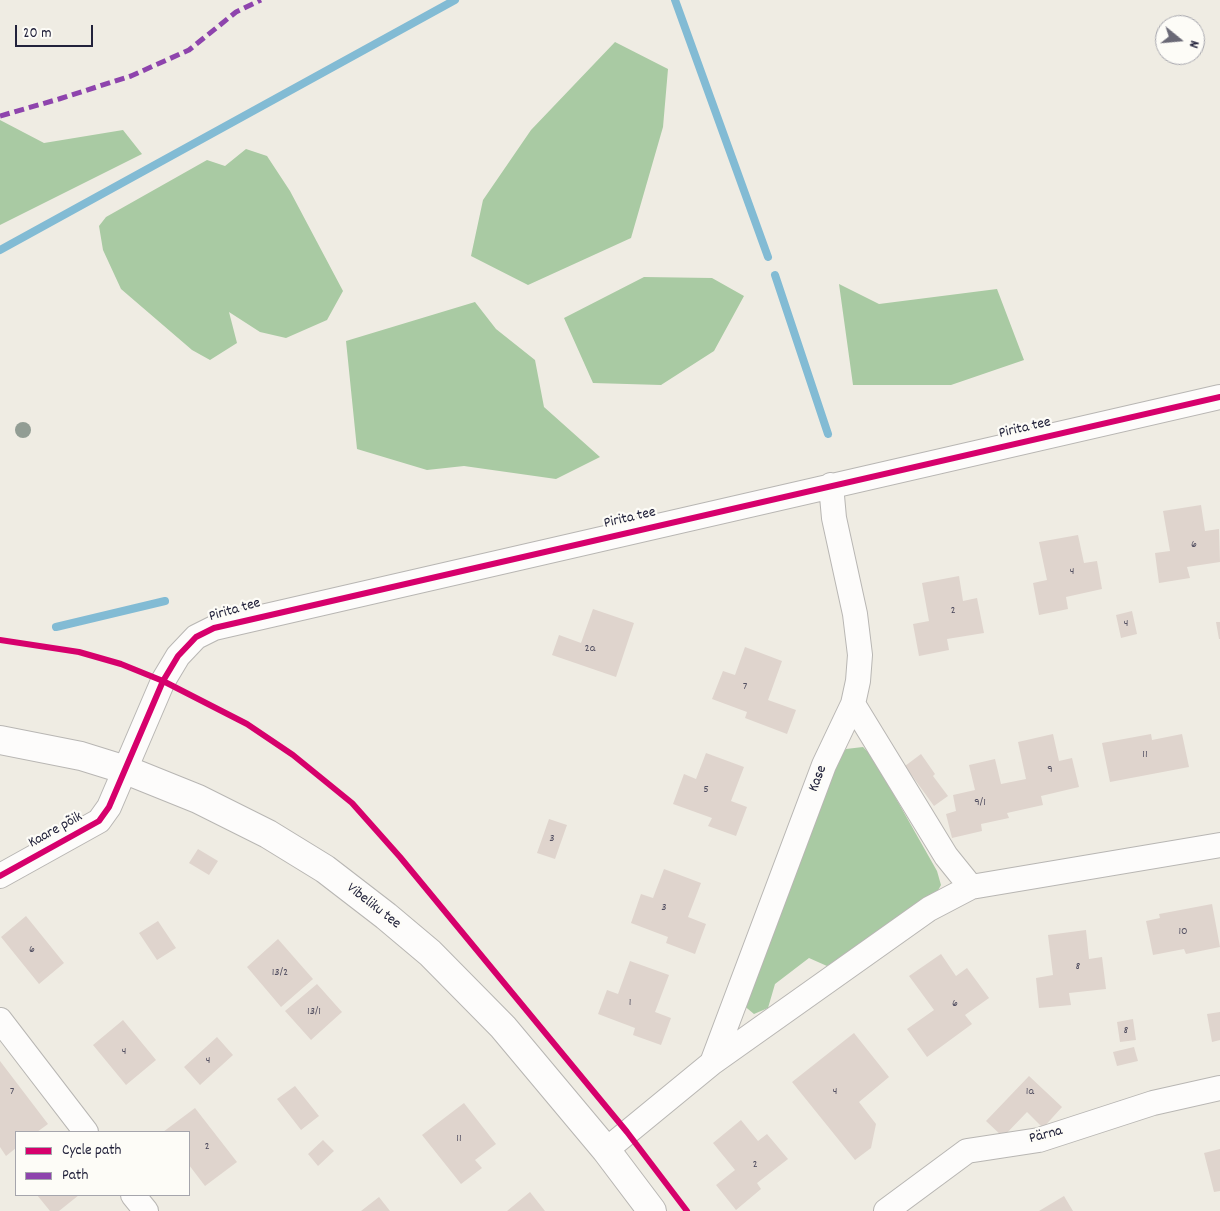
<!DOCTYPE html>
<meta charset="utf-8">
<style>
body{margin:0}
#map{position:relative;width:1220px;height:1211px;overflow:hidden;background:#efece3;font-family:Dekko,sans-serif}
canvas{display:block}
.legend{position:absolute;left:15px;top:1131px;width:175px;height:65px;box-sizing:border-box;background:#fdfcf7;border:1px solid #a5a5ac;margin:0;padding:6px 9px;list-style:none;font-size:15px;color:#22223b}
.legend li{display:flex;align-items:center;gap:10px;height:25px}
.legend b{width:25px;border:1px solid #a5a5ac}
.north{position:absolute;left:1155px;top:15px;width:50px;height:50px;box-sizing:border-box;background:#fdfcf7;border:1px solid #a5a5ac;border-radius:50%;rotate:107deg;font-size:14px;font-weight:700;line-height:20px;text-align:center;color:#22223b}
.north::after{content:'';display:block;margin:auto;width:18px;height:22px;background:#6a6976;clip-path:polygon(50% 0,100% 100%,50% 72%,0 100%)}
.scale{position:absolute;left:15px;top:25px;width:78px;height:22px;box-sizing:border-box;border:2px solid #22223b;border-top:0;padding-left:6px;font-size:15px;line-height:18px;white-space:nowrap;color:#22223b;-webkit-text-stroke:4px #fdfcf7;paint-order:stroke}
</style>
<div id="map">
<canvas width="1220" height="1211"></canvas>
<ul class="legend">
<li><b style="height:6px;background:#d6006c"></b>Cycle path</li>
<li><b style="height:6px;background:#8e44ad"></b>Path</li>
</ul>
<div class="north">N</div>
<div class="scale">20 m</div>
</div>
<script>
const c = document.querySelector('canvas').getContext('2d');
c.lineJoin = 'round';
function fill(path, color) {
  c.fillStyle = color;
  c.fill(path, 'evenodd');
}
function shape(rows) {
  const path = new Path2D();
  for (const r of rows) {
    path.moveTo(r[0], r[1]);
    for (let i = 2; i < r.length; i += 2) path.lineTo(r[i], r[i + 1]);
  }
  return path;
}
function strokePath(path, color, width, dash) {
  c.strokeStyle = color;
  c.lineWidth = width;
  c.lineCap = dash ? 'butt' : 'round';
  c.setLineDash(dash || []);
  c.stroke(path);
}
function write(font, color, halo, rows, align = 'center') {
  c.font = font + ' Dekko,sans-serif';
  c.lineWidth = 4.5;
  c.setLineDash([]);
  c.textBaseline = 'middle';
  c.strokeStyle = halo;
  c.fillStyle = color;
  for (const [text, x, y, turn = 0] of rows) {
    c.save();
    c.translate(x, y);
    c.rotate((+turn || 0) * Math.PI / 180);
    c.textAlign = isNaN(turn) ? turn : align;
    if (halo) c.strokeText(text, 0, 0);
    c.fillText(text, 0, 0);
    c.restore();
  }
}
const forest = shape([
 [615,42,668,69,663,127,631,238,528,285,471,256,483,200,531,130],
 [0,120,44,143,123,130,142,154,0,225],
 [246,149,267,156,290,191,343,291,327,320,286,338,260,332,229,312,237,343,210,360,192,350,121,289,103,250,99,226,106,217,207,160,225,166],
 [644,277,712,278,744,296,714,351,661,385,593,383,564,318],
 [839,284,879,304,997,289,1024,360,951,385,853,385],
 [475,302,496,329,535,360,544,407,600,457,556,479,464,466,427,470,357,449,346,341],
 [863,747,872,756,937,871,941,885,934,898,827,966,809,958,775,984,768,1008,754,1014,742,1004,833,765,846,749]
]);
const stream = shape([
 [675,0,768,257],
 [0,250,455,0],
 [775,275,828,434],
 [56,627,165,601]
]);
const building = shape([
 [1201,505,1205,531,1219,529,1220,562,1187,567,1190,578,1159,583,1155,553,1170,551,1163,511],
 [1078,535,1084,563,1097,561,1102,589,1066,597,1068,609,1039,615,1033,583,1047,580,1039,542],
 [959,576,963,601,977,598,984,633,947,639,949,650,919,656,913,624,929,621,922,583],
 [593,609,634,623,616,677,552,655,559,635,581,643],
 [1132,611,1137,634,1121,638,1116,615],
 [1216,622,1220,622,1220,639,1219,639],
 [745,647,782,661,768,700,796,710,787,734,745,718,747,712,712,699,723,671,735,675],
 [1053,734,1059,761,1072,758,1079,787,1041,796,1043,805,1007,813,1009,818,981,824,982,831,952,838,946,814,956,811,953,795,975,790,969,765,995,759,1001,784,1026,779,1018,742],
 [1151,734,1152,740,1182,734,1189,767,1110,782,1102,743],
 [706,753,744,767,731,801,747,807,736,836,708,826,712,818,673,804,684,774,696,779],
 [921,754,935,774,933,776,948,796,934,806,905,766],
 [549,819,567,825,555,859,537,853],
 [198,849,218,861,209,875,189,863],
 [664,869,701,883,688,917,706,924,695,954,666,943,668,937,631,923,641,894,653,898],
 [1212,904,1220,947,1186,954,1184,949,1153,955,1146,921,1160,918,1159,914],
 [26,916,64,963,39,984,1,937],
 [158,921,176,948,157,960,139,933],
 [1086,930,1089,959,1102,957,1106,989,1069,993,1071,1005,1039,1008,1036,978,1053,975,1048,935],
 [278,939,313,979,281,1007,247,967],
 [941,954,956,976,967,968,989,998,965,1015,972,1024,927,1057,907,1029,934,1010,909,976],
 [630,961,669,975,655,1012,671,1018,661,1045,633,1035,635,1028,598,1014,607,990,618,994],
 [317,984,342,1012,311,1040,285,1011],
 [1220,1012,1220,1040,1212,1042,1207,1014],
 [1133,1019,1136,1040,1120,1042,1117,1022],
 [123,1020,156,1060,126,1085,93,1045],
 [854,1033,889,1077,859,1102,876,1124,871,1148,855,1160,792,1082],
 [217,1037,233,1055,200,1085,184,1067],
 [1134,1047,1138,1061,1117,1066,1113,1052],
 [0,1061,48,1124,37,1132,16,1132,16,1148,6,1156,0,1147],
 [1029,1076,1062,1107,1043,1128,1027,1112,1003,1137,986,1121],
 [295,1086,319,1116,301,1130,277,1099],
 [464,1103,496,1144,475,1160,482,1168,461,1184,422,1135],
 [195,1108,237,1162,205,1186,189,1165,189,1132,163,1132],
 [741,1120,758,1141,767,1134,788,1159,757,1183,761,1189,736,1210,716,1185,735,1170,713,1143],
 [323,1140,334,1151,318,1166,308,1154],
 [1220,1149,1220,1191,1214,1192,1204,1153],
 [530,1192,545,1211,507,1211],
 [37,1195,79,1195,59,1211,50,1211],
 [1064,1196,1073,1211,1039,1211],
 [379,1197,390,1211,361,1211]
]);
const minor = shape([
 [853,704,946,856,971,887],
 [0,876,99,821,109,807,163,681,178,656,196,637,214,628,1220,397],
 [0,1020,86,1132],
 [712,1063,824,765,853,704,858,681,860,655,855,614,834,518,831,485],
 [606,1150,712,1063,929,909,971,887,1220,845],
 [133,1195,146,1211],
 [886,1211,967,1151,1039,1140,1153,1103,1220,1088]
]);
const tertiary = shape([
 [0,740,81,756,126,770,198,799,268,834,325,869,386,916,430,953,503,1027,606,1150,652,1211]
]);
const quiet = shape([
 [0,116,59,99,131,76,189,50,236,12,261,0]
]);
const cycleway = shape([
 [0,640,79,652,121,664,163,681,247,724,293,755,352,803,400,857,627,1132,687,1211],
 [0,876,99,821,109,807,163,681,178,656,196,637,214,628,1220,397]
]);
const trees = [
 [23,430]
];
const numberNames = [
 ["6",1194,545],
 ["4",1072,572],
 ["2",953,611],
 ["4",1126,624],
 ["2a",590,649],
 ["7",745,687],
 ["11",1145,755],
 ["9",1050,770],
 ["5",706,790],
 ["9/1",980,803],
 ["3",552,839],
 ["3",664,908],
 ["10",1183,932],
 ["6",32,950],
 ["8",1078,967],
 ["13/2",280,973],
 ["1",630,1003],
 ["6",955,1004],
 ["13/1",314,1012],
 ["8",1126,1031],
 ["4",124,1052],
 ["4",208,1061],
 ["7",12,1092],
 ["4",835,1092],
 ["1a",1030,1092],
 ["11",459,1139],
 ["2",207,1147],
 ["2",755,1165]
];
const streetNames = [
 ["Pirita tee",1025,429,-13],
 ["Pirita tee",630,519,-13],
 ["Pirita tee",235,611,-16],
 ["Kase",819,779,-69],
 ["Kaare põik",56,831,-29],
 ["Vibeliku tee",373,907,38],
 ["Pärna",1046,1136,-15]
];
fill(forest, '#a9caa3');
strokePath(stream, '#82bbd4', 8);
fill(building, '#dfd4cd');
strokePath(minor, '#b8b6b3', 26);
strokePath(tertiary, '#b8b6b3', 30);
strokePath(minor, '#fdfcfb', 24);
strokePath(tertiary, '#fdfcfb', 28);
strokePath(quiet, '#8e44ad', 5, [10, 5]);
strokePath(cycleway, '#d6006c', 6);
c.fillStyle = '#929d94';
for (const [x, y] of trees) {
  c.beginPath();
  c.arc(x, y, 8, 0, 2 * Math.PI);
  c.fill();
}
write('12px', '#514e60', null, numberNames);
write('15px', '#22223b', '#fdfcf7', streetNames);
</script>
